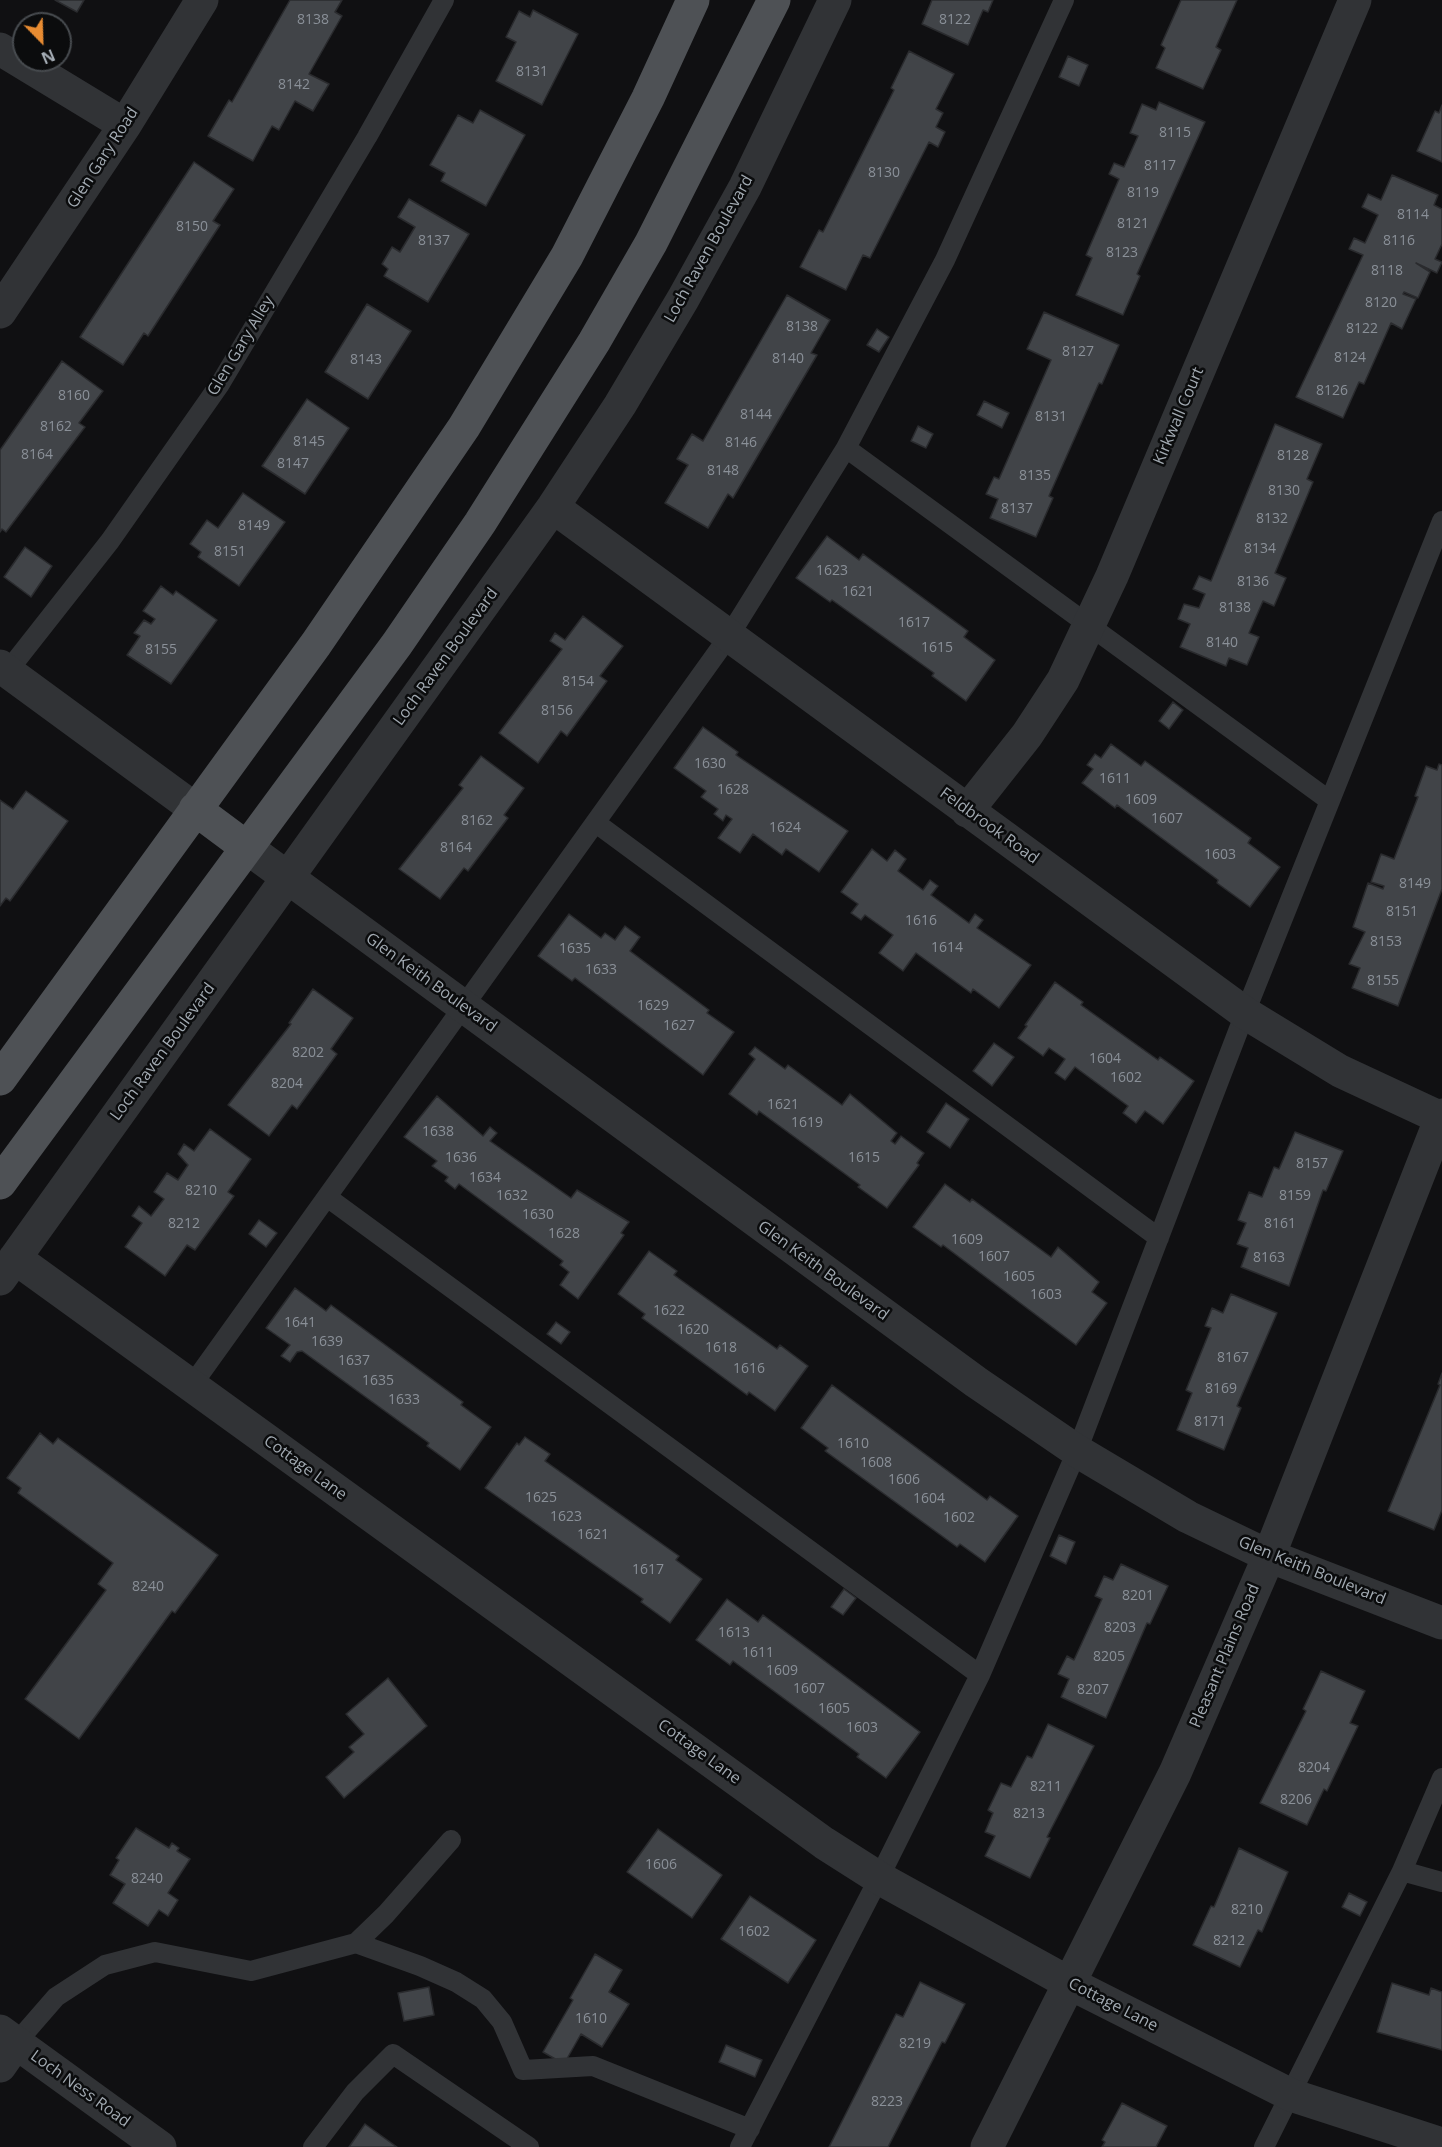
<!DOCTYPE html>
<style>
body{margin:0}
#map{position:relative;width:1442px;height:2147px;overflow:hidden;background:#101012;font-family:"Open Sans",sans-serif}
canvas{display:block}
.north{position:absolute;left:12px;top:12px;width:60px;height:60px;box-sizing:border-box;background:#0b0c0d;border:2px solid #474b4f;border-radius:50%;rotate:157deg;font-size:16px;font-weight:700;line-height:24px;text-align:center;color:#a2aab2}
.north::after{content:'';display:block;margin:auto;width:21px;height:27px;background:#e88c32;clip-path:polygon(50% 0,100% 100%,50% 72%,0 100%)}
</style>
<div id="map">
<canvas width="1442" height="2147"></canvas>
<div class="north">N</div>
</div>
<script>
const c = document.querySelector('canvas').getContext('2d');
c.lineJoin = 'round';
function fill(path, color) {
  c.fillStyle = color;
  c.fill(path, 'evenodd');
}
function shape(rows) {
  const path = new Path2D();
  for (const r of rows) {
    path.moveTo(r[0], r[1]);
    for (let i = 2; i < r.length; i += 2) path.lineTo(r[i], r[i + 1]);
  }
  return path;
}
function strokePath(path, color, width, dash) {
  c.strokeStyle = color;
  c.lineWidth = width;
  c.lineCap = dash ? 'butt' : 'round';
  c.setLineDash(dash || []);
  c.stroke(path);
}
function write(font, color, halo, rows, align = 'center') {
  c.font = font + ' "Open Sans",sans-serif';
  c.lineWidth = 5;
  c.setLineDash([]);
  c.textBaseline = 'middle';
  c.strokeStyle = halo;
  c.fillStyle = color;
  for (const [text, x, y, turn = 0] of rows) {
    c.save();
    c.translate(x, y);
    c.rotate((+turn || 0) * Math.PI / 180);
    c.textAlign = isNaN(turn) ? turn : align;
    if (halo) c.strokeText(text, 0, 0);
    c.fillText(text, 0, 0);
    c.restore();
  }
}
const building = shape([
 [55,0,84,0,77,12,55,0],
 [290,0,342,0,335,12,342,16,309,74,329,84,313,111,295,101,279,130,272,126,253,161,208,136,229,100,232,102,290,0],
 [932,0,993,0,988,12,983,10,968,45,922,24,932,0],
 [1181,0,1237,0,1216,47,1221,50,1203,89,1156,68,1165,48,1161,45,1181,0],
 [533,10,578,34,542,105,496,81,516,42,506,37,519,11,530,17,533,10],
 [909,51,954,74,936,109,943,113,936,127,945,132,938,147,929,142,870,258,863,255,846,290,800,267,819,230,823,232,894,90,891,88,909,51],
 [1068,56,1088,65,1079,86,1059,77,1068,56],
 [1159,102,1205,122,1137,274,1140,276,1123,315,1076,295,1092,258,1086,255,1119,179,1109,174,1114,163,1124,167,1138,136,1130,133,1142,104,1156,110,1159,102],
 [1442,105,1442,162,1417,151,1435,111,1439,113,1442,105],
 [480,110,525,135,486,206,441,181,445,173,430,165,458,115,473,123,480,110],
 [194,162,234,189,213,221,220,225,148,336,144,333,123,365,80,337,194,162],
 [1392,175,1438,195,1434,205,1442,209,1442,244,1435,259,1442,262,1437,273,1416,263,1430,272,1418,298,1404,292,1403,294,1416,299,1402,329,1391,323,1364,384,1359,382,1343,418,1296,397,1363,255,1349,249,1354,238,1365,243,1378,215,1362,207,1368,194,1381,200,1392,175],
 [409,199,469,234,428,302,384,276,388,269,382,264,392,247,400,252,415,227,398,217,409,199],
 [787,295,830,320,811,353,817,355,733,498,728,494,708,528,665,503,688,465,677,459,692,434,703,441,787,295],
 [367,304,411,331,368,399,325,372,367,304],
 [1044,312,1119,345,1102,384,1099,383,1049,496,1053,498,1036,537,990,518,998,499,986,494,994,477,999,479,1051,360,1027,349,1044,312],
 [877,329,889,337,879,352,867,345,877,329],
 [62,361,103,391,79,423,85,427,6,532,2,529,0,532,0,450,62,361],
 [307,399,349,428,305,494,262,466,307,399],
 [984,401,1009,413,1002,428,977,415,984,401],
 [1275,424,1322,444,1307,479,1313,482,1275,573,1286,578,1274,606,1263,601,1249,633,1259,637,1247,665,1229,658,1226,666,1180,647,1190,624,1178,619,1184,604,1199,608,1205,594,1193,589,1199,576,1211,581,1275,424],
 [918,426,933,434,926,448,911,441,918,426],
 [243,493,285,522,239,586,198,557,201,552,190,544,207,520,218,528,243,493],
 [827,536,859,560,863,554,968,631,964,637,995,660,966,701,932,676,934,673,832,600,830,602,796,578,827,536],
 [25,547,52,566,31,597,4,577,25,547],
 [161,586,173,595,176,591,217,620,171,684,127,655,140,636,134,633,144,620,151,624,155,619,143,611,161,586],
 [583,616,623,646,600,676,607,681,567,736,561,731,538,763,499,733,562,649,550,641,555,633,565,640,583,616],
 [1173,702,1183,710,1169,729,1159,721,1173,702],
 [703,727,738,752,736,755,848,831,819,872,786,849,782,855,753,834,740,853,718,838,732,819,726,815,723,821,714,814,718,809,701,797,706,791,674,768,703,727],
 [1111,744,1141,766,1145,761,1251,838,1248,843,1280,867,1250,907,1217,883,1218,880,1117,805,1115,808,1082,783,1093,769,1087,765,1095,754,1101,758,1111,744],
 [481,756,524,788,504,815,508,818,468,871,464,868,440,899,399,869,463,788,459,785,481,756],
 [1439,764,1442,765,1442,889,1398,1006,1352,988,1360,968,1349,964,1365,932,1353,927,1368,883,1383,889,1384,886,1371,882,1381,854,1394,859,1418,797,1415,796,1426,766,1437,770,1439,764],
 [26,791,68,821,10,901,6,898,0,906,0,800,13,809,26,791],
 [872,849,887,861,895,850,906,859,898,871,923,890,930,880,938,886,931,895,969,923,975,914,983,920,977,928,1031,965,999,1008,973,989,971,993,916,953,903,971,879,953,893,935,865,915,861,920,851,913,858,904,841,892,872,849],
 [569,914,601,938,605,933,615,940,625,926,640,937,630,951,709,1010,707,1013,734,1032,703,1075,575,978,572,981,538,956,569,914],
 [1055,982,1083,1002,1081,1005,1158,1060,1160,1057,1194,1081,1163,1124,1145,1111,1136,1123,1123,1113,1128,1106,1075,1067,1065,1080,1055,1073,1065,1059,1049,1048,1043,1056,1018,1038,1027,1026,1025,1025,1055,982],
 [313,989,353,1018,331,1049,337,1054,297,1109,292,1105,269,1136,228,1105,291,1024,289,1023,313,989],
 [994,1043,1014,1057,992,1086,973,1071,994,1043],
 [755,1047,785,1069,788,1065,842,1105,850,1094,897,1133,891,1141,895,1144,901,1136,924,1153,917,1163,919,1165,887,1208,858,1187,860,1185,759,1111,757,1115,729,1094,755,1059,749,1054,755,1047],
 [437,1096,483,1136,490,1127,497,1133,490,1141,571,1198,577,1190,629,1222,621,1233,624,1235,578,1299,560,1285,569,1272,560,1265,563,1261,459,1184,455,1189,445,1181,448,1177,432,1166,437,1161,404,1137,437,1096],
 [946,1103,969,1119,950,1148,927,1132,946,1103],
 [210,1129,251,1159,228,1192,234,1196,195,1250,187,1245,165,1276,125,1247,142,1223,132,1216,139,1206,151,1216,164,1199,154,1192,167,1173,178,1180,188,1165,178,1154,184,1144,194,1151,210,1129],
 [1295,1132,1343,1151,1326,1191,1323,1190,1289,1286,1241,1267,1248,1248,1237,1244,1246,1223,1238,1220,1249,1192,1262,1197,1274,1167,1279,1169,1295,1132],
 [945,1184,970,1202,972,1199,1051,1257,1058,1247,1099,1282,1092,1292,1107,1303,1076,1345,943,1245,941,1247,913,1227,945,1184],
 [259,1220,277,1233,266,1247,249,1234,259,1220],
 [649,1251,677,1271,674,1275,777,1349,780,1345,808,1366,775,1411,749,1392,747,1395,642,1318,645,1314,618,1294,649,1251],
 [295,1288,326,1311,331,1305,463,1402,461,1405,491,1427,460,1470,427,1446,429,1443,302,1351,297,1352,290,1362,281,1356,290,1345,266,1328,295,1288],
 [1231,1294,1277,1313,1237,1406,1241,1408,1224,1450,1177,1430,1192,1393,1186,1390,1211,1328,1205,1326,1212,1308,1223,1313,1231,1294],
 [556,1322,570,1332,561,1344,547,1334,556,1322],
 [1442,1373,1442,1510,1434,1530,1388,1511,1440,1385,1438,1384,1442,1373],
 [832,1385,987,1500,990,1496,1018,1516,985,1562,960,1544,957,1547,825,1451,828,1448,801,1428,832,1385],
 [40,1433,53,1444,58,1438,218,1555,175,1613,172,1611,79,1739,25,1699,106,1590,98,1584,113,1563,18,1493,21,1488,7,1478,40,1433],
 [525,1437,550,1454,545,1461,679,1556,676,1560,702,1579,670,1623,641,1602,643,1599,485,1488,517,1443,519,1445,525,1437],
 [1059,1535,1075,1542,1066,1564,1050,1556,1059,1535],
 [1121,1564,1168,1586,1150,1624,1147,1623,1106,1718,1061,1697,1069,1679,1058,1674,1067,1656,1074,1660,1102,1599,1095,1596,1104,1576,1113,1580,1121,1564],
 [844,1589,856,1598,843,1615,831,1607,844,1589],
 [727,1599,758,1622,763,1615,920,1732,886,1778,857,1757,859,1754,733,1661,730,1665,696,1640,727,1599],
 [1321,1671,1365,1691,1350,1723,1358,1726,1327,1791,1324,1789,1307,1825,1260,1803,1306,1711,1303,1709,1321,1671],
 [388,1678,427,1726,344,1798,326,1777,354,1752,349,1747,364,1734,346,1714,388,1678],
 [1048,1724,1094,1746,1047,1837,1050,1838,1030,1878,985,1856,995,1836,985,1832,993,1813,988,1810,1001,1783,1011,1787,1027,1756,1032,1758,1048,1724],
 [136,1828,169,1848,172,1843,179,1848,177,1851,190,1859,168,1893,178,1900,168,1916,159,1910,148,1926,113,1903,125,1884,110,1875,119,1860,116,1858,136,1828],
 [658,1829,722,1875,692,1918,627,1872,658,1829],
 [1239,1848,1288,1872,1262,1932,1258,1930,1240,1967,1193,1945,1211,1906,1214,1907,1239,1848],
 [1349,1893,1367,1902,1360,1916,1342,1907,1349,1893],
 [750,1896,816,1940,788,1983,721,1939,750,1896],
 [595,1954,622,1970,609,1992,629,2004,602,2047,581,2034,564,2064,543,2052,573,2000,570,1998,595,1954],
 [920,1982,965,2004,945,2043,942,2042,888,2147,829,2147,896,2014,903,2017,920,1982],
 [1392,1983,1429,1995,1431,1988,1442,1992,1442,2050,1377,2032,1392,1983],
 [429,1987,434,2015,404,2021,398,1993,429,1987],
 [726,2045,762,2060,755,2077,719,2062,726,2045],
 [1122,2103,1167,2126,1156,2147,1102,2147,1105,2142,1102,2140,1122,2103],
 [365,2124,397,2147,349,2147,365,2124]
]);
const service = shape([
 [1064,0,945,260,846,448,1330,801],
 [7,672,110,541,220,384,367,137,444,0],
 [596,823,1159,1238],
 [327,1197,980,1675],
 [192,1385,729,636,846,448],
 [1402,1871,1442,1882],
 [356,1943,420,1966,456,1982,483,1999,502,2022,523,2070,593,2066,750,2129],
 [16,2043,56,1997,105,1965,155,1952,251,1971,356,1943,386,1914,451,1840],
 [313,2147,355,2092,393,2054,529,2147],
 [740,2147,879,1878,980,1675,1077,1451,1245,1013,1442,521],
 [1264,2147,1402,1871,1442,1778]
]);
const minor = shape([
 [0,49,125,125],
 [0,312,125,125,202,0],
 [553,507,1245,1013,1340,1071,1441,1118],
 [0,666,195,809],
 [967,811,1027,735,1063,680,1112,576,1355,0],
 [246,847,976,1382,1077,1451,1188,1517,1269,1556,1442,1623],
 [15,1258,824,1843,879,1878,1071,1984,1291,2095,1442,2144],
 [0,1279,553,507,620,405,683,299,745,187,835,0],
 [0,2031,160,2147],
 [0,2066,16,2043],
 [987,2147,1175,1773,1269,1556,1442,1115]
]);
const primary = shape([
 [195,809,246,847],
 [0,1079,316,644,464,427,567,256,648,98,693,0],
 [0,1183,397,644,480,523,594,342,651,243,774,0]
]);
const numberNames = [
 ["8138",313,20],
 ["8122",955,20],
 ["8131",532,72],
 ["8142",294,85],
 ["8115",1175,133],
 ["8117",1160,166],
 ["8130",884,173],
 ["8119",1143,193],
 ["8114",1413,215],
 ["8121",1133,224],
 ["8150",192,227],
 ["8137",434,241],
 ["8116",1399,241],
 ["8123",1122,253],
 ["8118",1387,271],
 ["8120",1381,303],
 ["8138",802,327],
 ["8122",1362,329],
 ["8127",1078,352],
 ["8124",1350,358],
 ["8140",788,359],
 ["8143",366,360],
 ["8126",1332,391],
 ["8160",74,396],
 ["8144",756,415],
 ["8131",1051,417],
 ["8162",56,427],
 ["8145",309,442],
 ["8146",741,443],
 ["8164",37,455],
 ["8128",1293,456],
 ["8147",293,464],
 ["8148",723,471],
 ["8135",1035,476],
 ["8130",1284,491],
 ["8137",1017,509],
 ["8132",1272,519],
 ["8149",254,526],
 ["8134",1260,549],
 ["8151",230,552],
 ["1623",832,571],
 ["8136",1253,582],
 ["1621",858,592],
 ["8138",1235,608],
 ["1617",914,623],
 ["8140",1222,643],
 ["1615",937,648],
 ["8155",161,650],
 ["8154",578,682],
 ["8156",557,711],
 ["1630",710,764],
 ["1611",1115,779],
 ["1628",733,790],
 ["1609",1141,800],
 ["1607",1167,819],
 ["8162",477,821],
 ["1624",785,828],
 ["8164",456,848],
 ["1603",1220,855],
 ["8149",1415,884],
 ["8151",1402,912],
 ["1616",921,921],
 ["8153",1386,942],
 ["1614",947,948],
 ["1635",575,949],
 ["1633",601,970],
 ["8155",1383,981],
 ["1629",653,1006],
 ["1627",679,1026],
 ["8202",308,1053],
 ["1604",1105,1059],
 ["1602",1126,1078],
 ["8204",287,1084],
 ["1621",783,1105],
 ["1619",807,1123],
 ["1638",438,1132],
 ["1636",461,1158],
 ["1615",864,1158],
 ["8157",1312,1164],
 ["1634",485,1178],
 ["8210",201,1191],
 ["1632",512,1196],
 ["8159",1295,1196],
 ["1630",538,1215],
 ["8212",184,1224],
 ["8161",1280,1224],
 ["1628",564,1234],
 ["1609",967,1240],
 ["1607",994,1257],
 ["8163",1269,1258],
 ["1605",1019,1277],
 ["1603",1046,1295],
 ["1622",669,1311],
 ["1641",300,1323],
 ["1620",693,1330],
 ["1639",327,1342],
 ["1618",721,1348],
 ["8167",1233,1358],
 ["1637",354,1361],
 ["1616",749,1369],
 ["1635",378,1381],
 ["8169",1221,1389],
 ["1633",404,1400],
 ["8171",1210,1422],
 ["1610",853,1444],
 ["1608",876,1463],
 ["1606",904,1480],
 ["1625",541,1498],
 ["1604",929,1499],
 ["1623",566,1517],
 ["1602",959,1518],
 ["1621",593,1535],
 ["1617",648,1570],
 ["8240",148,1587],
 ["8201",1138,1596],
 ["8203",1120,1628],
 ["1613",734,1633],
 ["1611",758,1653],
 ["8205",1109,1657],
 ["1609",782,1671],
 ["1607",809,1689],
 ["8207",1093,1690],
 ["1605",834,1709],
 ["1603",862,1728],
 ["8204",1314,1768],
 ["8211",1046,1787],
 ["8206",1296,1800],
 ["8213",1029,1814],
 ["1606",661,1865],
 ["8240",147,1879],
 ["8210",1247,1910],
 ["1602",754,1932],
 ["8212",1229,1941],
 ["1610",591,2019],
 ["8219",915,2044],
 ["8223",887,2102]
];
const streetNames = [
 ["Glen Gary Road",103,158,-57],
 ["Loch Raven Boulevard",709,249,-61],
 ["Glen Gary Alley",241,346,-59],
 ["Kirkwall Court",1179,416,-67],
 ["Loch Raven Boulevard",446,657,-54],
 ["Feldbrook Road",989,826,36],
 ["Glen Keith Boulevard",431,983,36],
 ["Loch Raven Boulevard",163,1052,-54],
 ["Glen Keith Boulevard",823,1271,36],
 ["Cottage Lane",305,1468,36],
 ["Glen Keith Boulevard",1312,1571,22],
 ["Pleasant Plains Road",1225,1656,-67],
 ["Cottage Lane",699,1752,36],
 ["Cottage Lane",1113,2005,27],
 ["Loch Ness Road",80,2089,36]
];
fill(building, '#414448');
strokePath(building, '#2a2b2e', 1.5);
strokePath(service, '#313336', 20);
strokePath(minor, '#313336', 33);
strokePath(primary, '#4e5155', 33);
write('14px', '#8a9098', null, numberNames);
write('16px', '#a2aab2', '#0b0c0d', streetNames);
</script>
